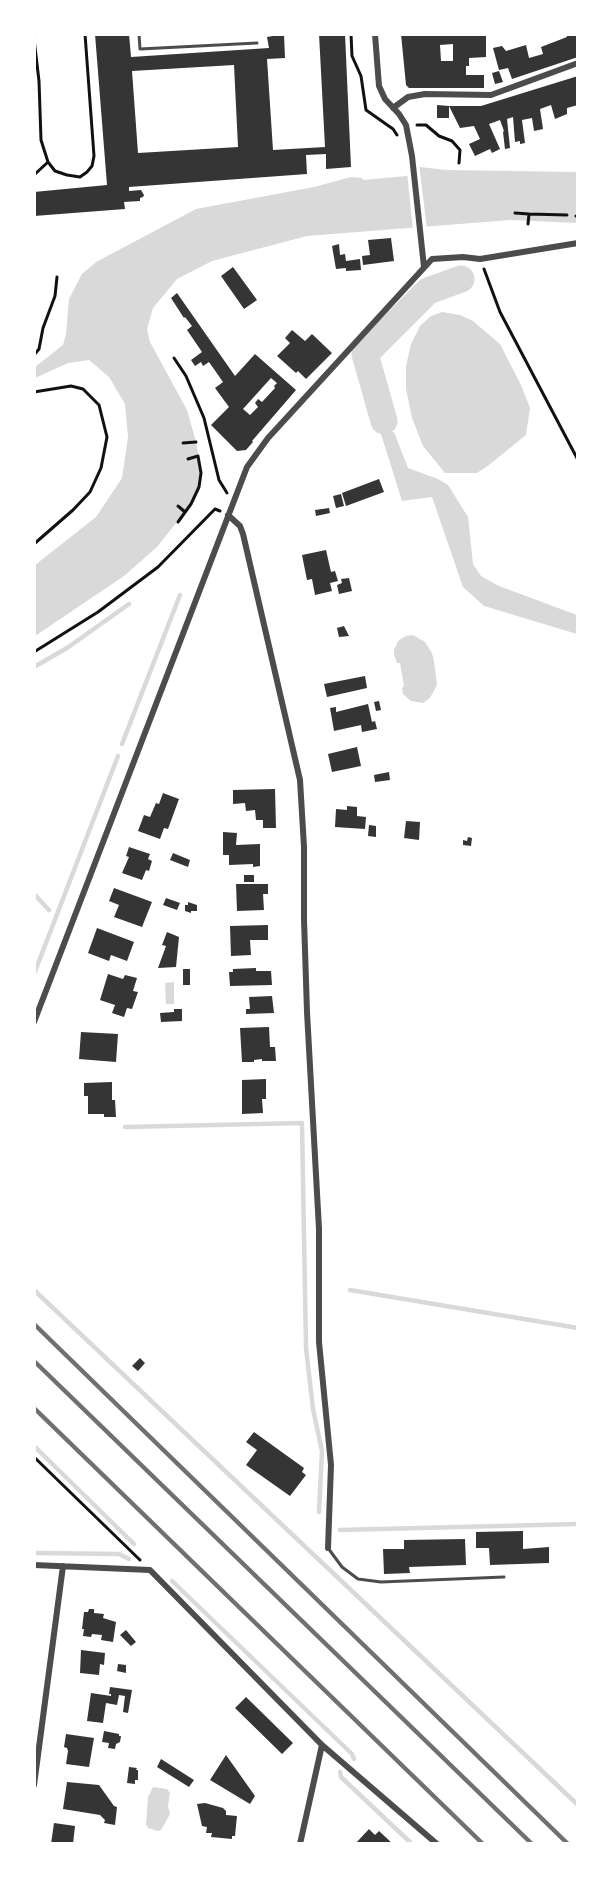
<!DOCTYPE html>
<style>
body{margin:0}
#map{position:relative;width:612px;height:1878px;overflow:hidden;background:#fff;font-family:"Work Sans",sans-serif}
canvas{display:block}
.frame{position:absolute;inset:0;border:36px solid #fff;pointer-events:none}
</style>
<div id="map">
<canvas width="612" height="1878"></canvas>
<div class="frame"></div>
</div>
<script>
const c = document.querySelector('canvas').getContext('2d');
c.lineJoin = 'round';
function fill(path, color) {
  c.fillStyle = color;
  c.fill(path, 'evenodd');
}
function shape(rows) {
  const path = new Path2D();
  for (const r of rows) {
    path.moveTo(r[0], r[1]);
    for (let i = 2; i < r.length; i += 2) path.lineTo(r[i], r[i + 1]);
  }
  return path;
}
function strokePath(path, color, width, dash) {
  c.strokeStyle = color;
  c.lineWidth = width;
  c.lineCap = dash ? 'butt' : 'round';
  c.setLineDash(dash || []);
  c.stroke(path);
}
const water = shape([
 [420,167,446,170,577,172,577,223,510,220,307,236,212,261,177,279,153,308,147,329,150,342,187,410,196,442,201,473,199,487,191,504,157,547,124,576,35,636,35,565,96,517,122,478,128,437,125,404,109,377,89,360,68,363,35,378,35,367,63,345,66,334,69,299,82,274,96,262,196,209,314,187,351,177,362,178,363,180,406,176],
 [442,312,460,315,473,321,500,344,521,385,530,408,526,435,489,465,477,473,445,473,423,446,412,418,406,389,406,366,411,344,420,326,431,316],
 [367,341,391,420,377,420,358,351],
 [394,432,408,468,438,479,448,485,468,517,473,564,481,576,499,586,577,615,577,634,484,606,463,587,432,497,402,501,381,434],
 [413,635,425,642,432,653,434,661,437,685,430,698,423,703,411,701,403,694,402,688,404,686,400,663,397,663,394,655,394,650,398,641,406,636],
 [174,982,174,1004,166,1004,165,983],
 [153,1787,167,1789,170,1793,168,1806,170,1814,161,1830,158,1831,148,1828,146,1824,148,1797]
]);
const pier = shape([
 [419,164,427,229,413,230,407,172]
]);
const stream = shape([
 [34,667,67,648,129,604],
 [122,744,180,595],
 [34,894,49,910],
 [34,974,118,756],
 [125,1127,302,1123,306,1348,313,1409,322,1451,319,1512],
 [34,1290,578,1805],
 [350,1290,578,1328],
 [34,1446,134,1544],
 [340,1530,578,1524],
 [34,1553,119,1554,129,1559],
 [172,1581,352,1754,354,1759],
 [340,1772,341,1777,412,1844]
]);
const river = shape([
 [384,421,365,354,428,291,461,279]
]);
const building = shape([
 [95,34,129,34,131,57,269,48,267,37,284,34,285,58,267,59,273,150,325,147,319,34,345,34,351,167,326,169,326,154,306,155,307,174,129,187,129,191,141,190,144,195,143,197,140,198,140,201,124,202,125,209,34,216,34,192,107,185],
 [234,65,238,147,138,153,132,71],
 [401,34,486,34,486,57,469,58,469,66,466,66,466,75,484,75,484,88,409,88,406,85],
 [453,44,453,61,441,61,440,45],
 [566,34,578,34,578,57,512,79,508,68,499,70,493,48,502,46,506,51,526,45,529,58,543,54,541,47,567,37],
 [499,71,503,82,495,84,492,73],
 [578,76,578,105,567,108,567,114,555,119,551,105,540,109,543,129,534,131,532,118,522,120,525,143,520,144,520,141,515,142,513,117,507,119,510,148,505,149,503,132,504,131,500,120,489,124,500,149,492,153,490,149,475,156,469,144,480,139,474,126,460,128,449,106,481,106],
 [437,105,449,106,449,118,437,118],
 [391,238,394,261,363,265,362,256,370,255,368,240],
 [339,244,340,255,345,254,346,261,360,259,361,270,346,271,346,268,336,269,332,246],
 [233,267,257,300,244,309,221,276],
 [177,293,235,376,255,354,296,390,252,441,253,442,246,450,237,451,211,425,229,407,215,388,223,382,209,362,203,366,201,362,195,366,191,360,202,352,187,330,192,326,185,317,184,318,171,298],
 [271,378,277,383,274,386,275,388,262,402,258,399,255,403,258,407,250,415,243,409],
 [292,330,305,341,312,334,332,353,306,379,298,371,296,373,277,356,290,343,285,338],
 [379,479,384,492,346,506,342,493],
 [341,494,344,506,336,508,333,496],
 [329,508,330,513,316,516,315,510],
 [326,550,331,572,335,571,338,581,330,583,332,591,315,595,312,579,307,580,302,555],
 [349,578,352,591,339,594,337,585,342,583,341,579],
 [344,626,349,636,339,637,337,628],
 [365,676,367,688,327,697,324,684],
 [379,701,381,710,376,711,374,702],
 [368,704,372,722,375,721,377,729,362,732,361,725,334,731,330,708,336,707,336,712],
 [357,747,361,766,332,772,328,754],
 [389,772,390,780,375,782,374,775],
 [275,789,276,828,263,828,263,820,256,820,255,810,246,811,245,803,233,804,233,790],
 [163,793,179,799,168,829,164,828,160,839,138,831,144,815,150,817,156,803,159,804],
 [347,806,357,807,357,816,366,817,365,829,335,827,336,809,347,810],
 [406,821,420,822,419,840,404,838],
 [369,825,376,826,376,837,368,836],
 [223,832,237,833,236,845,260,844,260,866,253,867,253,864,229,865,229,855,223,855],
 [468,837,472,838,471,846,463,845,463,840,467,841],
 [129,847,150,854,148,859,152,861,149,871,146,870,142,880,122,873,129,857,126,856],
 [173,853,190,860,188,867,170,860],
 [244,875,254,875,254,882,244,882],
 [236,884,268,884,268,894,263,894,264,910,237,911],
 [114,888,152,902,142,927,114,917,119,905,109,901],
 [166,898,180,903,177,910,163,905],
 [188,902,197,905,197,911,191,911,191,913,185,911,185,905,188,905],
 [268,925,268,940,250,940,251,955,231,956,230,926],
 [97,928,134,942,127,961,111,955,109,961,88,953],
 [167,932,179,937,176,967,158,968,166,946,162,945],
 [256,968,256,971,271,971,272,985,230,986,229,972,233,972,233,969],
 [183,969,190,969,190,985,183,985],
 [108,974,123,979,125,975,137,978,133,991,138,992,132,1009,127,1008,124,1017,112,1013,115,1005,100,1000],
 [272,996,274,1013,246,1014,246,1009,250,1009,249,997],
 [174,1009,182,1009,182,1021,161,1022,160,1013,174,1012],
 [269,1027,270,1047,275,1047,276,1061,262,1061,262,1059,254,1060,254,1062,242,1062,240,1028],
 [81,1032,118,1034,116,1062,79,1059],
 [266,1079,266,1099,262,1099,263,1113,242,1114,242,1080],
 [112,1082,112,1100,115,1100,116,1117,104,1117,104,1114,88,1114,88,1096,84,1096,84,1083],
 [140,1358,145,1363,138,1371,132,1366],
 [254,1432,304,1468,302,1472,306,1475,290,1496,246,1465,257,1450,246,1442],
 [523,1531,523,1549,549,1547,549,1563,490,1565,489,1548,476,1548,476,1532],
 [465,1539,466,1565,409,1567,410,1573,384,1574,383,1549,404,1549,404,1540],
 [89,1609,94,1609,94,1613,104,1614,103,1618,116,1622,113,1642,101,1640,102,1635,92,1634,91,1637,83,1636,84,1629,82,1629,84,1612,88,1612],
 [126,1630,136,1642,131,1646,120,1635],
 [81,1650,105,1653,104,1665,100,1664,99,1675,80,1673],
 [118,1664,126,1665,126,1673,117,1671],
 [110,1687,132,1690,128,1713,123,1712,125,1696,119,1695,117,1705,106,1703,103,1723,87,1721,91,1693,111,1696,111,1694,109,1694],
 [246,1697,293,1743,282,1754,235,1708],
 [104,1731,119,1734,119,1736,121,1736,120,1742,116,1744,115,1749,108,1748,109,1743,102,1742],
 [66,1734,94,1738,89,1767,66,1764,68,1751,67,1748,64,1747],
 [226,1755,255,1796,250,1804,210,1780],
 [161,1759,194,1780,189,1787,157,1767],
 [129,1767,137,1768,136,1770,138,1770,138,1780,135,1780,135,1784,127,1783],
 [67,1782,99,1785,114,1806,117,1807,115,1825,104,1823,105,1820,100,1815,63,1809],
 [205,1803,223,1808,226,1811,226,1815,237,1816,235,1836,232,1836,232,1839,211,1837,212,1833,206,1833,207,1827,202,1826,197,1804],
 [54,1823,75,1826,73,1844,51,1844],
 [369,1829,375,1835,379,1831,393,1844,355,1844]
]);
const path = shape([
 [351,34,352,56,361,76,366,110,393,129,397,135],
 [34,37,36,34],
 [34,39,39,81,41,140,48,162,55,171,67,175,80,177,87,172,92,166,94,156,85,34],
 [417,125,426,125,439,136,452,141,460,150,459,163],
 [34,175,48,162],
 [515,213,529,214,528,224],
 [529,214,567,215],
 [576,216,578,216],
 [484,269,500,312,578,460],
 [34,355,39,349,43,328,55,296,57,277],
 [174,358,186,376,204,418,219,480,227,493],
 [34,392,71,386,83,389,99,405,107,437,101,468,90,492,73,510,34,544],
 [183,443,196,442],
 [178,506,185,512],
 [178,522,191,504,199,487,201,473,198,456,188,459],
 [34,652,98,612,158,567,215,509,220,511],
 [34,1457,140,1560]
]);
const service = shape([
 [139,34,140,49,257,43],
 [328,1548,342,1567,358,1579,381,1582,504,1577]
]);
const minor = shape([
 [375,34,379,86,385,99,399,114,406,125,412,156,424,267],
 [393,108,408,97,425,94,491,95,578,63],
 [228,515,240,526,243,534,300,780,304,847,304,919,307,1012,319,1229,319,1342,331,1465,328,1548],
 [34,1022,247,467,268,438,432,259,463,257,480,259,578,243],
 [34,1565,150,1570,322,1745,437,1844],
 [34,1785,63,1566],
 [300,1844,322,1745]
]);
const rail = shape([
 [34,1324,568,1844],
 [34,1361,532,1844],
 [34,1408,483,1844]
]);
fill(water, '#d9d9d9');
fill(pier, '#fff');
strokePath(stream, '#d9d9d9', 4.5);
strokePath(river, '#d9d9d9', 27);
fill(building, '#353535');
strokePath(path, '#111', 3);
strokePath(service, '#4c4c4c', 3);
strokePath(minor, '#4c4c4c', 6);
strokePath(rail, '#707070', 4.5);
</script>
